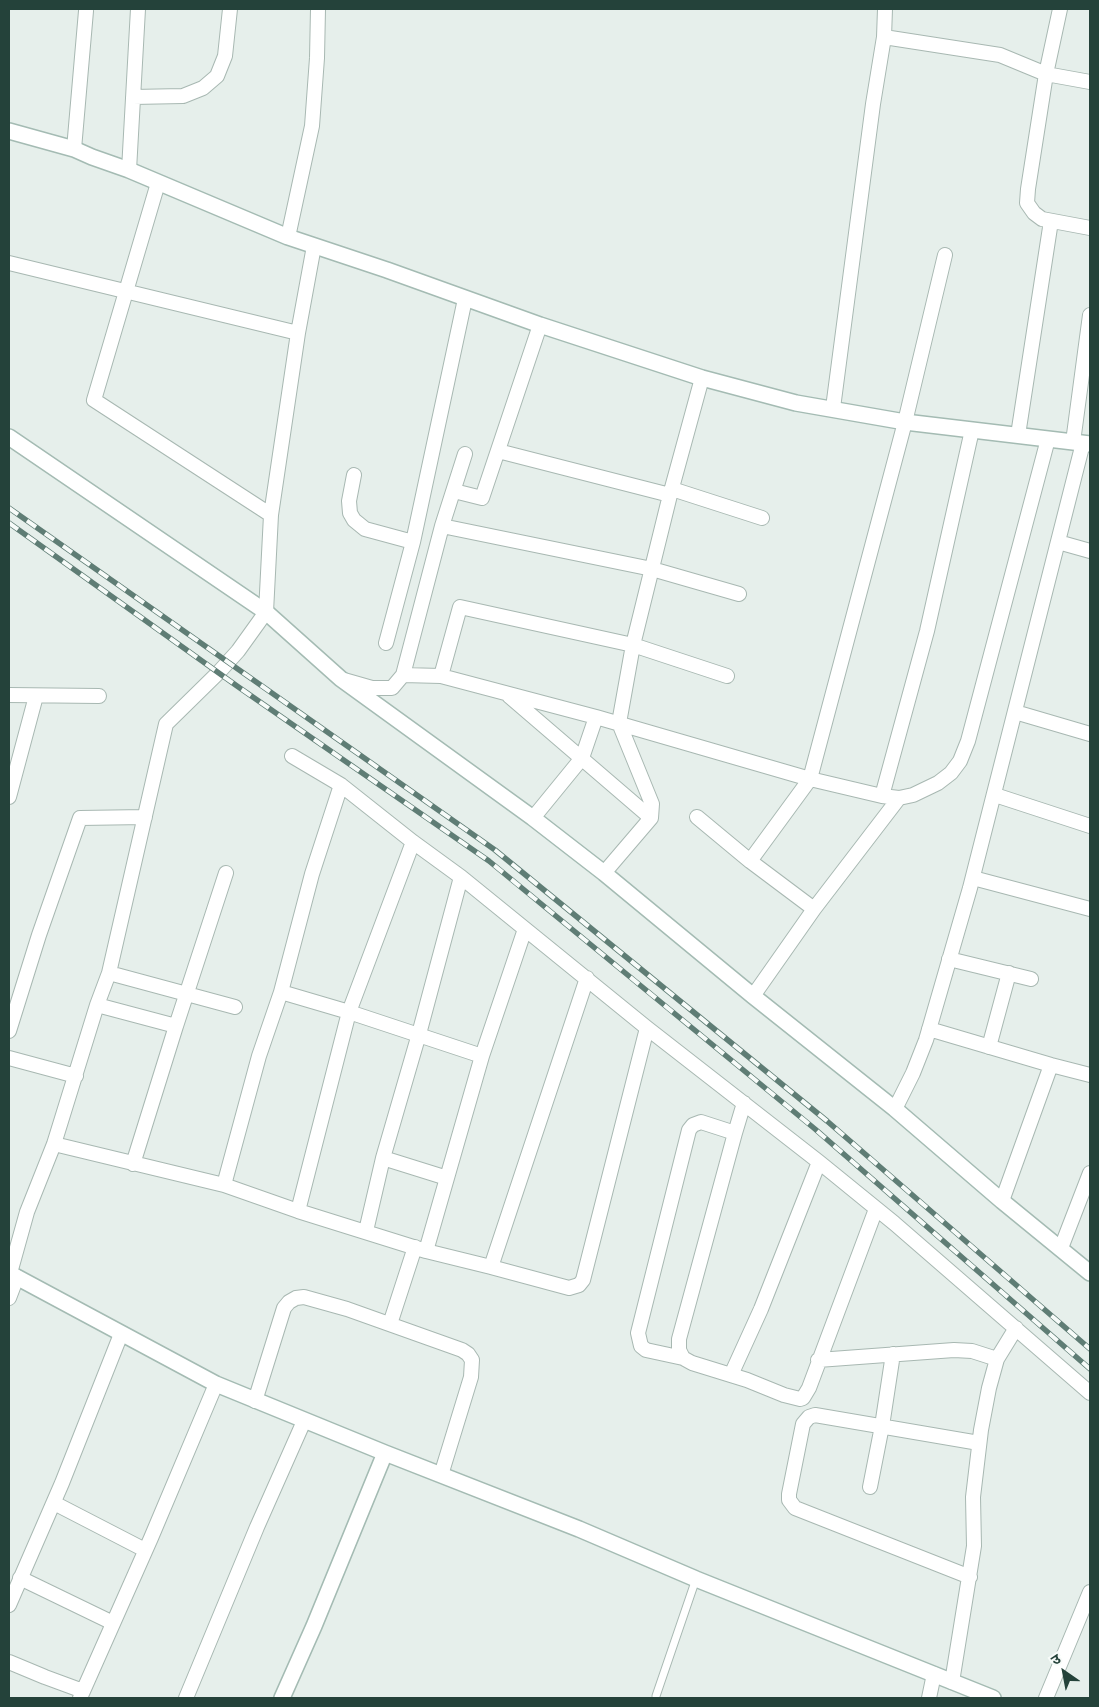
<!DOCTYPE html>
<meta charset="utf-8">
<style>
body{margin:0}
#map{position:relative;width:1099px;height:1707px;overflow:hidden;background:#e6efeb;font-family:Barlow,"Noto Sans Devanagari",sans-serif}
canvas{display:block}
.frame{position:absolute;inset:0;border:10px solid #24423a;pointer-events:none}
.north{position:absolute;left:1039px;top:1647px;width:50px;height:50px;-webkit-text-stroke:4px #f7fbf9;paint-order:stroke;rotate:327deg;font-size:14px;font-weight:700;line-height:20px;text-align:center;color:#24423a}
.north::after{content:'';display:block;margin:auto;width:18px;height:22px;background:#24423a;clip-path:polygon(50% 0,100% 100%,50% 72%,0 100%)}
</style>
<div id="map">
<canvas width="1099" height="1707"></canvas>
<div class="frame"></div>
<div class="north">उ</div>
</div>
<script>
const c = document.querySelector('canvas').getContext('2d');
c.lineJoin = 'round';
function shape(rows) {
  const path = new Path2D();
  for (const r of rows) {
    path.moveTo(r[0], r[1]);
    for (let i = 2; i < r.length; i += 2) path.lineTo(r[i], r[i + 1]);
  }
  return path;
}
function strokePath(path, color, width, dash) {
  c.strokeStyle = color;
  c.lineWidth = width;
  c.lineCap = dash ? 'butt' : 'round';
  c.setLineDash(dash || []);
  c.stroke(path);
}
const lane = shape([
 [656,1696,696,1579]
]);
const street = shape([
 [1060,9,1046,74,1028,189,1027,203,1034,213,1042,219,1090,228],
 [884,37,1000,55,1046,74,1090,82],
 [133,97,183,96,203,88,217,76,225,56,230,9],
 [74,149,86,11],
 [129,170,138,9],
 [158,183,94,400,271,515],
 [288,237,312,126,317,58,318,9],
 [9,263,298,333],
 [833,408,873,104,884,37,885,9],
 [1018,435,1051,221],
 [1073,442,1090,315],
 [498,451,670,495],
 [354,475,349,501,350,513,354,520,365,529,413,542],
 [672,489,762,518],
 [454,491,482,498,540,325],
 [442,526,652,569,739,594],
 [1058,542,1090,551],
 [386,643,413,542,465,299],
 [403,675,442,526,465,454],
 [441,676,460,607,633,645,727,676],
 [344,680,372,688,392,688,403,675,441,676,596,717,810,779,882,796,899,798,913,795,938,783,951,773,960,761,968,741,1048,439],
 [9,695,99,696],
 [509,696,651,818],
 [1015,712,1090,734],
 [292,756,341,785,413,842,461,877,647,1028,819,1162,894,1223,1090,1393],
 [995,795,1090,826],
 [882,796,927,631,972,430],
 [9,797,36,696],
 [697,817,750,861,814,909],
 [533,818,582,758,596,717],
 [750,861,810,779,905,422,945,255],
 [604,873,651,818,652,804,619,723,633,645,670,495,702,378],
 [973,878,1090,909],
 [949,959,1031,979],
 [109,973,235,1007],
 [281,992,349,1012,482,1056],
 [753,996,814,909,899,798],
 [97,1005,176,1026,226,873],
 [929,1029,1051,1065,1090,1075],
 [9,1031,39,935,80,818,145,817],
 [989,1047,1009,973],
 [9,1058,76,1076],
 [895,1109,913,1073,926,1040,970,888,1083,443],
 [735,1133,701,1122,693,1125,689,1130,638,1333,641,1346,646,1350,683,1358,692,1363,747,1380,784,1395,800,1399,803,1398,809,1388,876,1209],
 [54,1144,224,1185,298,1211,426,1251,491,1267,587,978],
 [383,1158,447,1178],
 [133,1164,176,1026],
 [224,1185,259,1056,281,992,312,874,341,785],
 [1002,1201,1051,1065],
 [298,1211,349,1012,413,842],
 [366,1231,383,1158,419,1034,461,877],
 [1061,1248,1090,1173],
 [426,1251,482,1056,525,929],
 [491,1267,569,1288,579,1285,583,1280,647,1028],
 [10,1273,27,1212,54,1144,97,1005,109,973,166,724,219,672,238,651,266,612,271,515,298,333,314,246],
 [9,1298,17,1277],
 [390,1324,415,1247],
 [683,1358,679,1350,679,1339,735,1133,744,1103],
 [818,1360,954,1350,972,1351,997,1359],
 [731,1375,761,1309,819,1162],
 [255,1401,284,1308,289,1302,296,1298,304,1297,347,1309,462,1350,468,1354,472,1360,471,1377,441,1475],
 [870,1487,882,1426,893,1354],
 [54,1503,145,1550],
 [970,1577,795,1508,789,1500,789,1494,803,1424,809,1417,815,1415,979,1443],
 [20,1578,113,1623],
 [9,1605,62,1483,121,1334],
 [9,1662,45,1677,83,1691],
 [952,1682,974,1546,973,1497,981,1430,989,1388,997,1359,1016,1328],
 [80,1698,151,1538,216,1384],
 [186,1698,257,1527,304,1421],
 [929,1698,934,1674],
 [1046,1698,1090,1592]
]);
const secondary = shape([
 [9,131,74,149,92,157,129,170,288,237,387,270,540,325,702,378,796,403,905,422,1090,444],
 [9,437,266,612,341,679,533,818,604,873,753,996,895,1109,1002,1201,1090,1273],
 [9,1273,216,1384,385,1453,579,1529,696,1579,993,1698],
 [282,1698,314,1626,385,1453]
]);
const rail = shape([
 [9,508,495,850,827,1121,1090,1349],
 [9,523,237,686,489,861,815,1129,1090,1369]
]);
strokePath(lane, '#a8b8b2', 9);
strokePath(street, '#a8b8b2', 16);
strokePath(secondary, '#a4bbb3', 18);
strokePath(lane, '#fff', 7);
strokePath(street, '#fff', 14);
strokePath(secondary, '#fff', 15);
strokePath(rail, '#5f7d75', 5.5);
strokePath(rail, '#f7fbf9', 4, [11]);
</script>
